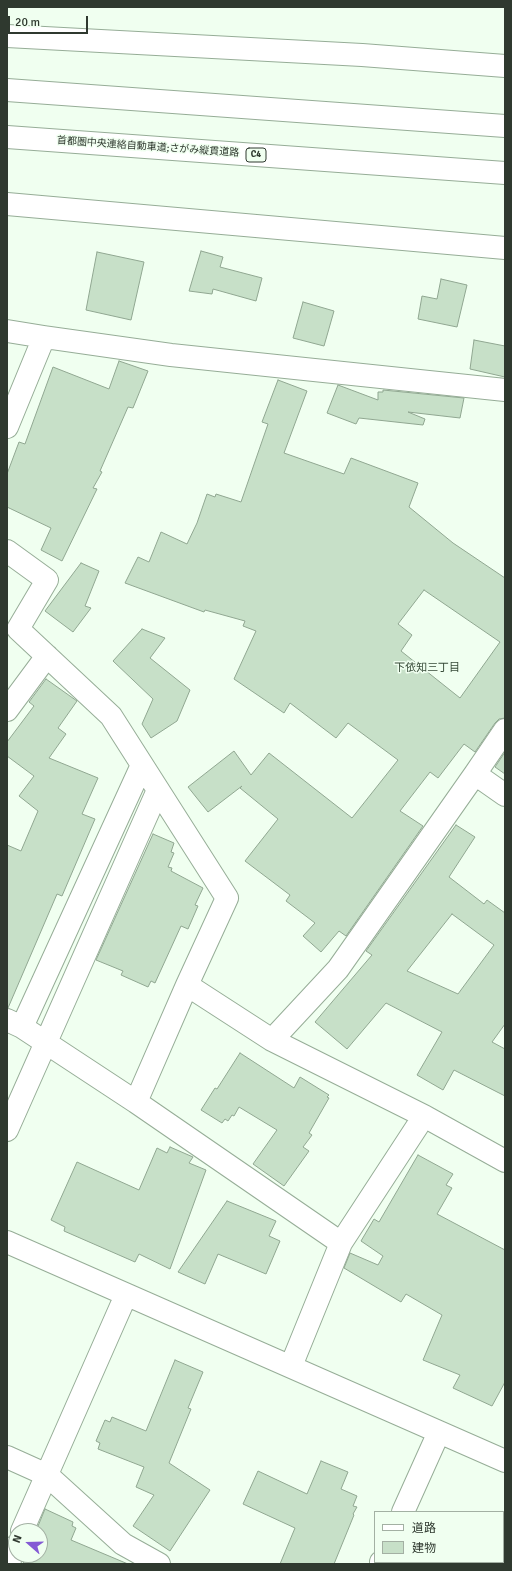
<!DOCTYPE html>
<meta charset="utf-8">
<style>
body{margin:0}
#map{position:relative;width:512px;height:1571px;overflow:hidden;background:#f0fff0;font-family:Signika,"Noto Sans JP",sans-serif}
canvas{display:block}
.frame{position:absolute;inset:0;border:8px solid #2f392f;pointer-events:none}
.legend{position:absolute;left:374px;top:1511px;width:130px;height:52px;box-sizing:border-box;background:#f0fff0;border:1px solid #a3b0a3;margin:0;padding:5px 7px;list-style:none;font-size:12px;color:#2f392f}
.legend li{display:flex;align-items:center;gap:8px;height:20px}
.legend b{width:20px;border:1px solid #a3b0a3}
.north{position:absolute;left:8px;top:1523px;width:40px;height:40px;box-sizing:border-box;background:#f0fff0;border:1px solid #a3b0a3;border-radius:50%;rotate:290deg;font-size:11px;font-weight:700;line-height:16px;text-align:center;color:#2f392f}
.north::after{content:'';display:block;margin:auto;width:14px;height:18px;background:#845ad4;clip-path:polygon(50% 0,100% 100%,50% 72%,0 100%)}
.scale{position:absolute;left:8px;top:16px;width:80px;height:18px;box-sizing:border-box;border:2px solid #2f392f;border-top:0;padding-left:5px;font-size:12px;line-height:14px;white-space:nowrap;color:#2f392f;-webkit-text-stroke:3px #f0fff0;paint-order:stroke}
</style>
<div id="map">
<canvas width="512" height="1571"></canvas>
<div class="frame"></div>
<ul class="legend">
<li><b style="height:5px;background:#fff"></b>道路</li>
<li><b style="height:11px;background:#c7e0c8"></b>建物</li>
</ul>
<div class="north">N</div>
<div class="scale">20 m</div>
</div>
<script>
const c = document.querySelector('canvas').getContext('2d');
c.lineJoin = 'round';
function fill(path, color) {
  c.fillStyle = color;
  c.fill(path, 'evenodd');
}
function shape(rows) {
  const path = new Path2D();
  for (const r of rows) {
    path.moveTo(r[0], r[1]);
    for (let i = 2; i < r.length; i += 2) path.lineTo(r[i], r[i + 1]);
  }
  return path;
}
function strokePath(path, color, width, dash) {
  c.strokeStyle = color;
  c.lineWidth = width;
  c.lineCap = dash ? 'butt' : 'round';
  c.setLineDash(dash || []);
  c.stroke(path);
}
function write(font, color, halo, rows, align = 'center') {
  c.font = font + ' Signika,"Noto Sans JP",sans-serif';
  c.lineWidth = 3;
  c.setLineDash([]);
  c.textBaseline = 'middle';
  c.strokeStyle = halo;
  c.fillStyle = color;
  for (const [text, x, y, turn = 0] of rows) {
    c.save();
    c.translate(x, y);
    c.rotate((+turn || 0) * Math.PI / 180);
    c.textAlign = isNaN(turn) ? turn : align;
    if (halo) c.strokeText(text, 0, 0);
    c.fillText(text, 0, 0);
    c.restore();
  }
}
const building = shape([
 [201,251,223,257,220,267,262,278,256,301,213,289,212,294,189,291,201,251],
 [97,252,144,262,131,320,86,310,97,252],
 [441,279,467,285,457,327,418,319,422,296,437,299,441,279],
 [303,302,334,311,324,346,293,338,303,302],
 [474,340,505,346,505,377,470,369,474,340],
 [119,361,148,371,133,408,128,407,100,471,102,472,93,488,97,489,62,561,41,550,51,528,7,507,7,474,19,442,25,444,53,367,109,389,119,361],
 [278,380,307,391,284,453,344,474,351,458,418,483,409,507,453,543,505,578,505,718,499,719,495,723,475,752,464,744,438,778,430,772,400,811,423,826,346,936,339,931,321,952,303,936,315,923,286,901,290,895,245,861,278,819,240,788,242,786,208,812,188,787,234,751,251,775,269,753,352,818,398,760,348,723,336,738,290,703,284,713,234,679,256,631,243,626,245,621,205,610,204,612,125,583,138,557,149,562,161,532,187,544,197,523,207,494,215,497,216,494,241,502,268,424,262,422,278,380],
 [424,590,500,642,460,698,401,651,412,635,398,624,424,590],
 [338,385,378,400,378,392,383,392,383,390,464,398,460,418,408,412,425,419,423,425,359,418,356,424,327,413,338,385],
 [81,563,99,571,85,606,91,608,73,632,45,611,81,563],
 [142,629,165,638,150,658,190,690,177,721,151,738,142,724,153,699,113,661,142,629],
 [46,679,77,701,58,728,66,734,49,758,98,778,82,814,95,819,62,896,57,894,8,1008,7,1008,7,845,21,851,38,811,19,796,34,776,7,756,7,742,34,706,29,702,46,679],
 [505,752,505,774,495,767,505,752],
 [456,825,475,837,449,877,484,904,487,900,505,913,505,1024,492,1042,505,1049,505,1096,454,1070,443,1090,417,1075,442,1032,386,1003,347,1049,315,1022,372,955,366,951,456,825],
 [452,914,494,945,458,994,407,971,452,914],
 [153,834,174,843,171,852,174,853,168,867,172,868,171,871,203,888,195,905,198,906,188,929,181,926,155,983,151,981,148,987,121,975,123,971,96,960,153,834],
 [240,1053,294,1088,300,1077,329,1095,327,1097,329,1098,309,1133,312,1135,303,1147,309,1151,284,1186,253,1164,277,1130,239,1107,234,1116,232,1115,228,1121,225,1119,222,1123,201,1110,215,1088,217,1089,240,1053],
 [170,1147,193,1157,189,1163,206,1170,170,1269,139,1254,135,1262,64,1231,65,1227,51,1220,77,1162,139,1190,157,1148,167,1153,170,1147],
 [418,1155,453,1174,446,1185,452,1188,437,1214,505,1250,505,1382,492,1406,453,1388,460,1375,423,1360,442,1315,406,1294,401,1302,344,1268,350,1253,378,1265,383,1256,361,1241,374,1219,379,1222,418,1155],
 [227,1201,276,1221,269,1236,280,1241,266,1274,218,1254,205,1284,178,1272,227,1201],
 [175,1360,203,1372,188,1408,191,1409,169,1463,210,1490,170,1551,133,1526,154,1495,136,1487,144,1467,98,1449,100,1443,96,1441,105,1420,110,1422,112,1417,146,1431,175,1360],
 [321,1461,348,1472,341,1489,357,1496,353,1506,357,1507,353,1514,354,1515,334,1564,280,1564,295,1528,243,1504,258,1471,307,1494,321,1461],
 [45,1509,73,1522,72,1526,76,1528,71,1540,128,1564,23,1564,26,1555,40,1555,40,1531,36,1531,45,1509]
]);
const minor = shape([
 [7,36,362,55,505,66],
 [7,204,505,248],
 [7,331,44,337,171,355,505,390],
 [7,427,44,337],
 [7,551,47,580,18,629,111,716,227,898,187,985,136,1102,341,1243],
 [7,710,47,656],
 [475,774,505,795],
 [187,985,272,1040,424,1116,505,1161],
 [7,1020,22,1027,136,1102],
 [22,1027,142,765],
 [272,1040,338,969,475,774,505,730],
 [7,1130,158,790],
 [7,1242,505,1461],
 [291,1366,341,1243,424,1116],
 [7,1457,47,1475,123,1544,159,1564],
 [403,1512,439,1432],
 [22,1531,126,1295],
 [8,1564,16,1546],
 [381,1564,381,1562]
]);
const highway = shape([
 [7,90,505,126],
 [7,137,505,173]
]);
const shields = [
 [256,155,20]
];
const shieldNames = [
 ["C4",256,155]
];
const streetNames = [
 ["首都圏中央連絡自動車道;さがみ縦貫道路",148,147,4]
];
const neighbourhoodNames = [
 ["下依知三丁目",427,668]
];
fill(building, '#c7e0c8');
strokePath(building, '#90a791', 1);
strokePath(minor, '#96ad97', 24);
strokePath(highway, '#96ad97', 24);
strokePath(minor, '#fff', 22);
strokePath(highway, '#fff', 22);
for (const [x, y, w] of shields) {
  const box = new Path2D();
  box.roundRect(x - w / 2, y - 7, w, 14, 3);
  c.fillStyle = '#f0fff0';
  c.fill(box);
  strokePath(box, '#2f392f', 1);
}
write('bold 9px', '#2f392f', null, shieldNames);
write('10px', '#2f392f', '#f0fff0', streetNames);
write('11px', '#364a37', '#f0fff0', neighbourhoodNames);
</script>
